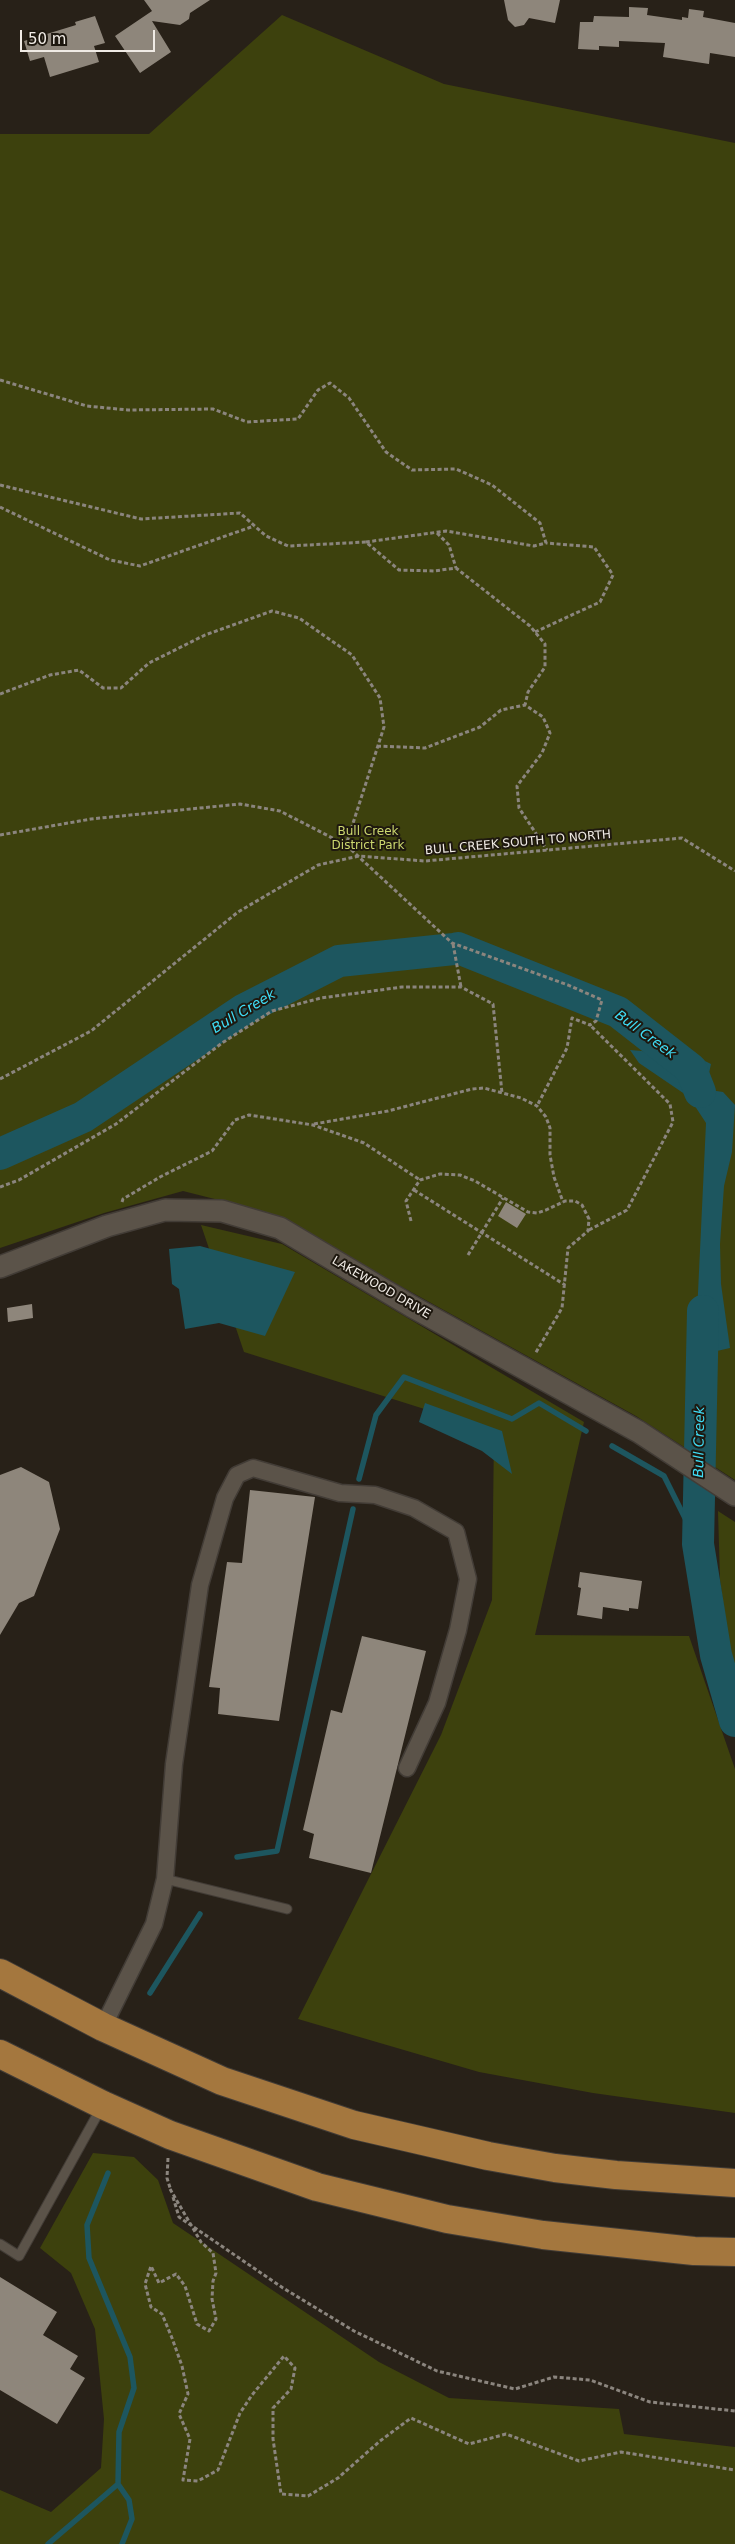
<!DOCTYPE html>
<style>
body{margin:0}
#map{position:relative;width:735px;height:2544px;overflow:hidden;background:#282118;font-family:"DejaVu Sans",sans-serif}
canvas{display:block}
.scale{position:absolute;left:20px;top:30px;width:135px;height:22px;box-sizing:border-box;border:2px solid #f0ebe5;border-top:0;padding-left:6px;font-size:15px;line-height:18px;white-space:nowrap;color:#f0ebe5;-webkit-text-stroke:4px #1e180f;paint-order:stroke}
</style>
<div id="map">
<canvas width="735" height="2544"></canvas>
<div class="scale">50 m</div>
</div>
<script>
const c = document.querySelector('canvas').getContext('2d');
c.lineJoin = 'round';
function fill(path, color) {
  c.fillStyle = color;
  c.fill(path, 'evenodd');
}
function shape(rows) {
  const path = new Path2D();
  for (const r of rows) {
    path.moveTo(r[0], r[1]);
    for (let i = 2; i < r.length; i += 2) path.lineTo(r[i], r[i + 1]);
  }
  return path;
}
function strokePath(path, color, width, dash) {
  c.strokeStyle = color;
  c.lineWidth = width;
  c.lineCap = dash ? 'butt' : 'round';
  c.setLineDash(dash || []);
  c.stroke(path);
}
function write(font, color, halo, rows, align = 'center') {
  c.font = font + ' "DejaVu Sans",sans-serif';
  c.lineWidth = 4;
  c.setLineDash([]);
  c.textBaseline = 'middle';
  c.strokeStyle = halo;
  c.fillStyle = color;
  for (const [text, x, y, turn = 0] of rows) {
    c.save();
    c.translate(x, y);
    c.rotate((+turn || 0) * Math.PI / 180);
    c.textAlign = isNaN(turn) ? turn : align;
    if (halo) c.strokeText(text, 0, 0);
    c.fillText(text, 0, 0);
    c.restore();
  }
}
const green = shape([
 [282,15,444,84,735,143,735,1480,636,1416,266,1212,183,1191,104,1213,0,1248,0,134,149,134],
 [201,1225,282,1244,584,1422,535,1635,689,1636,735,1769,735,2113,593,2093,479,2072,298,2019,441,1735,492,1600,494,1431,244,1352],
 [718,1511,735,1522,735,1691,720,1580],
 [93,2153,134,2157,158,2180,173,2223,379,2362,449,2398,619,2409,624,2434,735,2447,735,2544,0,2544,0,2490,51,2512,101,2468,104,2419,95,2329,71,2273,40,2248]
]);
const water = shape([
 [630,1050,642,1051,658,1057,693,1055,711,1064,708,1078,710,1090,723,1092,735,1105,732,1152,724,1186,720,1244,721,1284,730,1348,695,1356,706,1123,689,1097,639,1063],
 [200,1246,295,1272,265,1336,219,1323,185,1329,179,1289,172,1284,169,1249],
 [425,1403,502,1431,512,1474,482,1451,419,1422]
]);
const stream = shape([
 [612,1446,664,1476,698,1544],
 [359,1479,376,1415,404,1377,512,1419,539,1403,586,1431],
 [237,1857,277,1851,353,1509],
 [150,1993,200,1914],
 [118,2484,129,2500,132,2519,122,2544],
 [48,2544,118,2484,119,2432,134,2388,130,2357,89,2258,87,2225,108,2173]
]);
const river = shape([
 [0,1154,83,1117,243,1010,339,961,454,949,458,948,618,1012,691,1069,700,1092],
 [703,1311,698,1544,716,1655,735,1721]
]);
const building = shape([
 [144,0,210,0,190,13,189,19,180,25,152,21,171,52,140,73,115,36,152,11],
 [504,0,560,0,555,23,529,18,524,25,515,27,508,20],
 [629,7,648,8,647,15,682,20,682,17,688,18,689,9,704,11,703,17,735,23,735,57,710,53,709,64,663,57,665,43,619,41,619,47,599,46,599,50,578,49,580,22,593,22,594,16,629,17],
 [95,16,105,43,94,46,99,62,50,77,44,57,30,61,24,41,76,25,75,22],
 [506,1202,526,1214,517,1228,498,1216],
 [32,1304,33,1318,8,1322,7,1308],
 [21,1467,49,1482,60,1529,34,1596,19,1603,0,1635,0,1475],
 [250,1490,315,1497,279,1721,218,1714,220,1688,209,1687,227,1562,242,1563],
 [580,1572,642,1581,638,1609,629,1608,629,1611,603,1607,602,1619,577,1615,581,1588,578,1587],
 [362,1636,426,1651,371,1873,309,1858,314,1834,303,1830,331,1710,342,1713],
 [0,2277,57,2312,43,2335,78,2356,70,2369,85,2378,57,2424,0,2390]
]);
const path = shape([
 [0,380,87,406,128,410,213,409,247,422,298,419,318,390,330,383,349,398,386,452,412,470,456,469,492,485,540,523,546,543,534,546,446,531,366,542],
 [0,485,141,519,240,513,266,536,288,546,366,542,399,570,434,571,456,568,530,626,545,644,545,667,528,692,525,705,543,717,550,733,542,753,517,786,519,808,547,850],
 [0,507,110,560,140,566,254,526],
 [437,533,449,545,456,568],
 [535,632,600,602,613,575,594,547,546,543],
 [0,694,50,675,79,670,103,688,121,688,149,663,205,635,272,611,299,618,352,655,380,698,384,727,346,845],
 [377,746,425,748,480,727,501,710,525,705],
 [0,835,91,819,240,804,280,811,346,845,452,943,568,985,602,1000,596,1021,590,1025,572,1018,567,1048,537,1106],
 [453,944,461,987],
 [0,1079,91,1031,238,912,318,865,359,856,425,861,682,838,735,871],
 [314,1124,388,1111,472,1089,484,1088,521,1098,537,1106,546,1117,550,1128,550,1155,554,1177,563,1202],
 [0,1187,19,1180,116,1124,222,1043,272,1011,321,998,402,987,461,987,493,1004,502,1093],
 [414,1190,565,1285],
 [122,1202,123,1199,160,1177,212,1151,235,1120,249,1115,313,1125,364,1143,420,1180],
 [411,1221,406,1201,420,1180,440,1174,460,1175,475,1181,528,1212,537,1213,546,1210,565,1201,575,1201,582,1205,589,1219,588,1231,568,1248,562,1308,535,1354],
 [589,1230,627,1210,673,1122,670,1104,590,1025],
 [468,1255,503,1198],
 [168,2158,167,2178,171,2191],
 [170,2189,201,2242,213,2253,216,2273,213,2281,212,2299,216,2319,209,2331,197,2324,185,2286,176,2274,159,2283,151,2266,145,2284,151,2307,162,2314,172,2338,182,2366,188,2394,179,2414,190,2439,183,2480,198,2481,218,2470,240,2413,252,2395,284,2356,295,2368,291,2389,273,2408,273,2439,281,2494,308,2496,338,2478,380,2441,411,2418,469,2444,506,2434,579,2461,621,2452,735,2470],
 [173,2197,179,2217,283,2288,354,2331,437,2371,515,2389,554,2377,590,2380,650,2402,735,2411]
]);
const service = shape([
 [165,1879,287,1909],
 [0,2244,19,2256,101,2108]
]);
const minor = shape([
 [103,2027,154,1924,165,1879,174,1764,200,1585,225,1498,237,1475,253,1468,340,1493,375,1495,414,1508,456,1532,468,1579,458,1630,437,1703,407,1768]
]);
const tertiary = shape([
 [0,1267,107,1226,165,1210,222,1211,280,1228,411,1306,639,1432,735,1495]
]);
const trunk = shape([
 [0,1973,103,2027,222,2081,354,2125,488,2156,555,2168,616,2175,735,2183],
 [0,2054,103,2105,170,2135,317,2187,447,2219,543,2235,694,2251,735,2252]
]);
const parkNames = [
 ["Bull Creek",368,832],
 ["District Park",368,846]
];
const streetNames = [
 ["BULL CREEK SOUTH TO NORTH",518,843,-5],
 ["LAKEWOOD DRIVE",381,1288,30]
];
const waterNames = [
 ["Bull Creek",244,1012,-31],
 ["Bull Creek",645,1035,36],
 ["Bull Creek",700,1442,-89]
];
fill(green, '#3d410d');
fill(water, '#1d565f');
strokePath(stream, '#1d565f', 5.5);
strokePath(river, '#1d565f', 32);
fill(building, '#8e867b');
strokePath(service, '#423c36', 11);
strokePath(minor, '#423c36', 19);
strokePath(tertiary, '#423c36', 24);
strokePath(trunk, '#423c36', 30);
strokePath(path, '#8b857e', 3, [4, 2.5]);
strokePath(service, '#5b5349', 9);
strokePath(minor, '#5b5349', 16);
strokePath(tertiary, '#5b5349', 21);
strokePath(trunk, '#a4773e', 28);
write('12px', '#ccd76f', '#1e180f', parkNames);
write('12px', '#f0ebe5', '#1e180f', streetNames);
write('italic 14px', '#3fdcf5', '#1e180f', waterNames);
</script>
